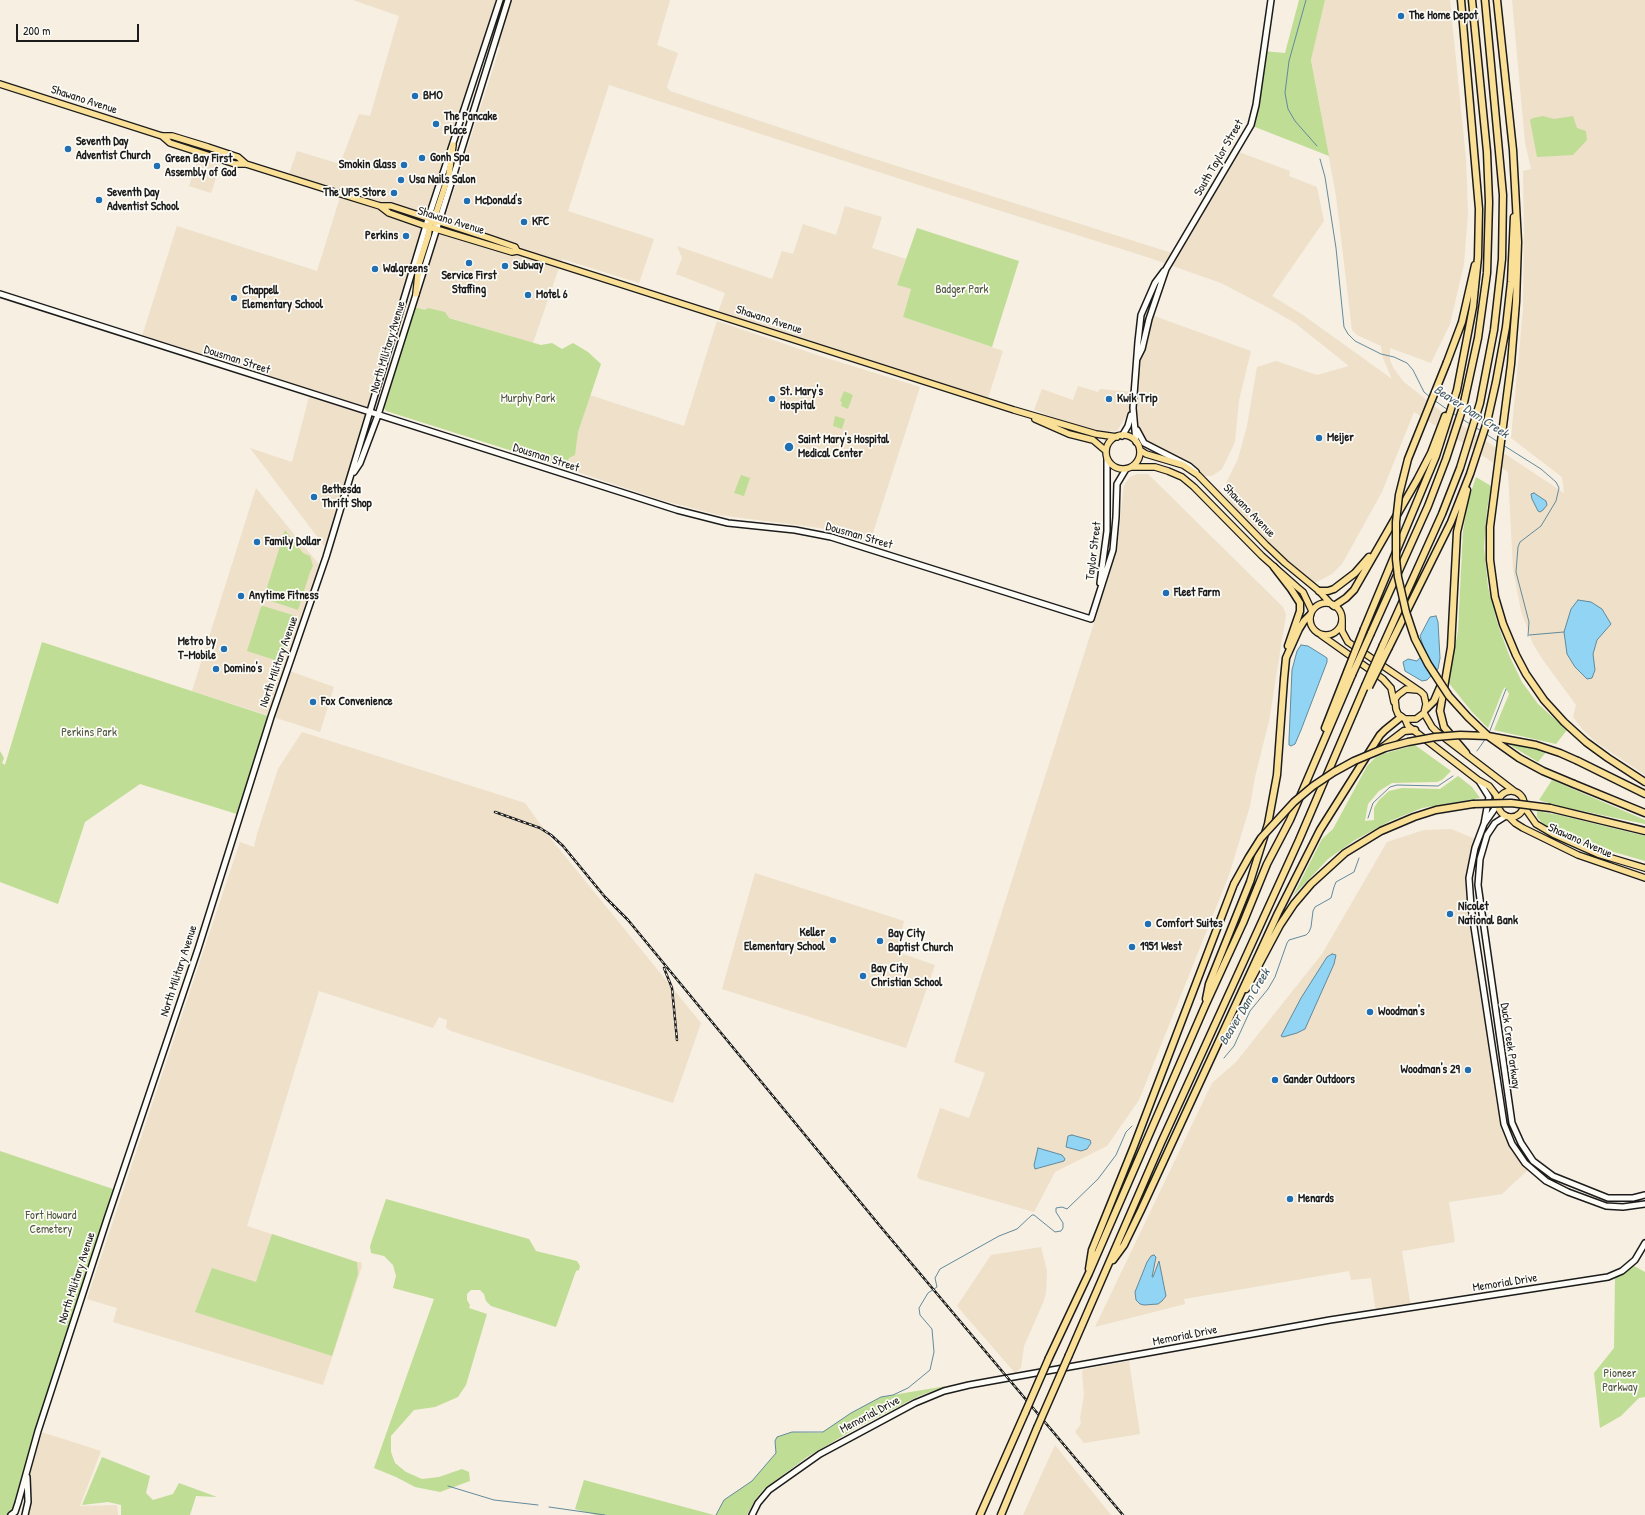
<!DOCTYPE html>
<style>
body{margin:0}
#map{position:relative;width:1645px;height:1515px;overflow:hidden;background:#f6efe2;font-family:"Patrick Hand",sans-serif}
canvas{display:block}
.scale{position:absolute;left:16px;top:24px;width:123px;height:18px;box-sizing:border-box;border:2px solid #1c1c1c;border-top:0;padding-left:5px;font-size:12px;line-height:14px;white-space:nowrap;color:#1c1c1c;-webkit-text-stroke:3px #fdfcf7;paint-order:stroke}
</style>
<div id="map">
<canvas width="1645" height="1515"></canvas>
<div class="scale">200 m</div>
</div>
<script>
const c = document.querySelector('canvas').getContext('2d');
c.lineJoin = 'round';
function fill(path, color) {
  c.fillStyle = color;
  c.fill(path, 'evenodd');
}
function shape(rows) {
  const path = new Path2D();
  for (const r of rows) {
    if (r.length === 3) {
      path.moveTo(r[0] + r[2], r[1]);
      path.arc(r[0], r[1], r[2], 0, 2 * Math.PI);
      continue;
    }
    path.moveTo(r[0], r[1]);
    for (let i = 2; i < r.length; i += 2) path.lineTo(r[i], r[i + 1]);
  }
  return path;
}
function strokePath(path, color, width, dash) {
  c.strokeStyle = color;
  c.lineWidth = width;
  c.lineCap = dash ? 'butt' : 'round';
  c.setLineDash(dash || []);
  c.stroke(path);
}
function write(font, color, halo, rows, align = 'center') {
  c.font = font + ' "Patrick Hand",sans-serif';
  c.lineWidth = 3.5;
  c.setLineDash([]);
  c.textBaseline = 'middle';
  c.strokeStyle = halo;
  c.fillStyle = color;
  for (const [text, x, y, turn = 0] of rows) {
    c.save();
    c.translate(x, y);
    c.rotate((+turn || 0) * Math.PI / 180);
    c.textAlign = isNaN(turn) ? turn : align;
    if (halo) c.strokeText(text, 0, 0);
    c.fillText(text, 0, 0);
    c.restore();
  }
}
const built = shape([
 [353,0,500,0,490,31,496,35,508,0,670,0,657,45,678,53,667,87,670,91,859,154,1175,254,1236,151,1290,171,1289,176,1317,187,1324,221,1272,296,1303,315,1392,379,1383,358,1381,346,1357,335,1352,330,1336,196,1311,59,1325,0,1450,0,1466,159,1468,213,1464,264,1450,324,1431,363,1390,348,1390,360,1394,369,1404,382,1442,412,1564,493,1562,477,1511,438,1523,309,1524,234,1523,171,1531,169,1525,142,1512,0,1645,0,1645,775,1597,743,1584,731,1573,717,1576,705,1543,660,1533,644,1521,611,1513,569,1508,472,1414,412,1382,492,1342,564,1332,574,1311,585,1245,523,1225,494,1225,485,1238,459,1247,426,1257,367,1276,361,1317,375,1349,366,1295,323,1269,308,1221,283,1150,258,922,186,609,85,568,211,654,239,639,283,562,259,533,343,414,307,446,215,500,47,487,42,428,219,328,551,250,448,292,462,310,393,141,339,177,226,317,271,341,194,288,177,297,151,340,164,359,114,370,116,399,16],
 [200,152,222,160,211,193,189,186],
 [845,206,882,217,872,248,906,259,897,285,911,289,903,317,1003,351,987,401,717,315,725,293,676,274,682,258,677,246,772,279,782,251,793,254,803,224,836,235],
 [1143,310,1157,317,1251,351,1239,400,1235,442,1222,469,1212,476,1205,476,1187,462,1147,442,1138,446,1136,442,1133,416,1127,415,1117,431,1104,432,1069,423,1034,410,1042,389,1073,400,1078,386,1098,392,1100,389,1134,392],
 [717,321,820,356,920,387,870,542,820,528,719,515,661,500,566,468,590,395,684,426],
 [1137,474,1148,474,1283,607,1286,615,1269,721,1255,777,1250,806,1229,875,1139,1100,1107,1146,1055,1172,1034,1212,919,1179,917,1176,940,1108,969,1118,985,1073,954,1062,1109,576,1117,548,1124,485,1130,477],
 [256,488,322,568,287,670,334,687,320,732,192,691],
 [302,732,525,803,551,839,701,1023,673,1103,451,1031,446,1028,447,1020,439,1017,433,1028,319,991,247,1226,357,1262,361,1262,362,1266,323,1385,113,1322,117,1308,87,1299,240,842,254,847,257,834,278,769],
 [1451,829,1478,840,1469,878,1504,1124,1512,1144,1530,1168,1502,1194,1449,1202,1455,1242,1402,1251,1411,1308,1376,1313,1371,1278,1351,1280,1349,1271,1184,1299,1185,1304,1095,1327,1212,1083,1236,1062,1322,954,1387,842,1424,830],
 [755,873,904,921,897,952,935,965,906,1048,722,989],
 [1041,1247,1047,1271,1046,1293,1043,1303,1024,1346,1021,1368,1015,1373,957,1306,991,1255],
 [1129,1361,1140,1434,1084,1443,1075,1432,1081,1424,1080,1418,1084,1395,1082,1371,1085,1369],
 [38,1431,101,1451,80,1506,117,1505,118,1515,25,1515,27,1472],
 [1055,1445,1111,1515,1023,1515]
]);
const green = shape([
 [1299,0,1325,0,1311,60,1329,156,1250,125,1263,51,1285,53],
 [1543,116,1554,119,1573,116,1577,128,1586,131,1587,140,1573,155,1537,157,1530,120,1533,118],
 [917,228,1019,261,992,347,903,317,911,289,897,285],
 [414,307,425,310,428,308,445,312,449,318,541,345,552,343,562,349,573,343,588,352,601,364,578,432,575,455,569,458,566,468,386,411,383,407],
 [844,391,853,395,848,409,841,406,842,402,840,401],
 [835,416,845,419,842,429,833,426],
 [741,475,750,478,744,496,734,493],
 [1476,477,1491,486,1487,510,1484,547,1488,587,1497,622,1509,655,1522,682,1538,704,1567,730,1556,744,1494,730,1509,694,1505,687,1503,690,1488,728,1472,712,1448,682,1458,631,1463,531,1468,501],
 [285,530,303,553,310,556,313,566,310,572,298,610,265,599,264,597],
 [263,606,296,616,281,662,247,651,261,607],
 [42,642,271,717,240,815,140,784,85,822,58,904,0,882,0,751,4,758,2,763,5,765],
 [1505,742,1528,745,1547,751,1538,762],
 [1415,745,1451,771,1442,780,1437,782,1392,783,1379,791,1368,804,1365,821,1374,820,1374,808,1379,800,1389,791,1402,788,1440,789,1458,776,1472,787,1480,798,1422,808,1390,821,1355,840,1328,859,1293,896,1322,839,1333,829,1367,766,1376,757,1383,754],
 [1552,780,1645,820,1645,824,1558,806,1539,800],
 [1537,811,1559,815,1645,836,1645,861,1593,846,1545,826,1537,817],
 [0,1151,116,1190,27,1472,11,1515,0,1515],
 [386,1199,529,1239,536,1251,577,1261,580,1266,579,1270,576,1271,556,1327,491,1306,486,1301,484,1294,480,1290,471,1290,467,1294,467,1300,470,1305,469,1308,487,1314,466,1385,458,1397,435,1407,414,1410,391,1436,391,1452,395,1463,406,1472,422,1479,439,1477,462,1469,469,1472,470,1481,440,1492,415,1487,396,1477,374,1468,434,1299,393,1288,396,1276,393,1265,384,1256,371,1253,370,1246],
 [272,1234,357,1262,358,1274,332,1356,195,1312,212,1268,256,1282],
 [1634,1266,1645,1272,1645,1397,1639,1398,1621,1416,1600,1428,1594,1373,1614,1348,1615,1278],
 [946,1386,919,1396,858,1427,807,1457,764,1489,755,1500,747,1515,716,1515,724,1500,752,1481,776,1453,775,1441,777,1437,792,1432,821,1433,851,1413,881,1397],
 [102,1457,150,1476,146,1493,153,1500,173,1494,179,1483,217,1497,196,1496,190,1515,121,1515,121,1505,108,1502,82,1505],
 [584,1480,714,1515,596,1515,575,1509]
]);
const water = shape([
 [1534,493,1546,501,1547,505,1543,510,1540,512,1538,511,1532,499,1531,494,1534,493],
 [1578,600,1591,602,1602,609,1611,624,1597,640,1593,654,1595,670,1592,678,1587,679,1575,667,1567,654,1564,632,1571,609,1578,600],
 [1436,616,1438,622,1440,658,1438,669,1427,680,1422,681,1405,671,1403,662,1408,659,1417,661,1425,652,1420,636,1430,617,1436,616],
 [1301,645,1308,646,1324,656,1327,658,1327,662,1301,730,1295,744,1291,746,1289,745,1289,740,1292,670,1297,651,1301,645],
 [1332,954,1336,955,1334,964,1305,1029,1297,1033,1283,1037,1281,1036,1301,998,1327,957,1332,954],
 [1072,1135,1090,1140,1091,1143,1087,1149,1081,1151,1066,1147,1068,1136,1072,1135],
 [1038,1148,1062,1155,1065,1159,1064,1161,1035,1169,1034,1165,1038,1148],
 [1154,1255,1156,1257,1152,1277,1153,1277,1159,1261,1166,1296,1162,1301,1158,1304,1144,1305,1140,1304,1136,1300,1135,1292,1147,1262,1151,1256,1154,1255]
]);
const stream = shape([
 [1306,0,1289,61,1285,93,1288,109,1295,121,1317,146],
 [1320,159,1325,177,1336,248,1344,327,1348,334,1355,341,1381,354,1394,357,1407,363,1413,370,1424,392,1430,397],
 [1434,400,1448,410],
 [1452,413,1458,416],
 [1462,419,1470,424],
 [1476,428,1482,431],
 [1486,434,1498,442],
 [1503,445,1541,469,1556,482,1559,488,1556,501,1541,526,1520,542,1518,547,1516,572,1529,622,1528,636],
 [1529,635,1564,632],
 [1489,733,1506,689],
 [1477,751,1486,738],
 [1368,818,1373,803,1390,787,1397,785,1438,786,1453,776],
 [1224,1058,1234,1046,1250,1011,1268,989,1275,977,1287,943,1289,940,1306,935,1309,932,1311,927,1313,911,1315,907,1331,898,1334,887,1336,882,1354,872,1359,858],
 [448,1486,494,1500,538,1505],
 [549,1507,605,1515],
 [716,1515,724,1500,752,1481,776,1453,775,1441,777,1437,792,1432,823,1432,851,1413,881,1397,893,1395,908,1388,930,1370,934,1352,932,1329,920,1315,919,1308,928,1293,937,1287,935,1278,940,1269,999,1236,1017,1229,1032,1215,1034,1215,1055,1232,1061,1231,1063,1228,1063,1223,1056,1212,1056,1208,1062,1207,1067,1209,1098,1179,1116,1155,1126,1132,1132,1126]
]);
const secondary = shape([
 [0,294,677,510,728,523,795,530,831,537,1091,619,1113,550,1116,517,1117,484,1126,469],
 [1137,359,1142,349,1149,319,1166,269,1251,125,1256,105,1271,0],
 [1137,430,1144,443,1189,466,1196,472],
 [1122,436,1128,426,1131,415],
 [1136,442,1133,408,1138,342,1141,315,1155,283,1164,271],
 [354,472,360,463,378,415,454,174,508,0],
 [1100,583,1107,531,1107,459],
 [1479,781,1489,797,1484,824],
 [1498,804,1484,824,1475,848,1469,878,1471,907,1504,1124,1512,1144,1525,1163,1546,1181,1568,1192,1606,1206,1623,1207,1645,1204],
 [1506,816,1495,823,1487,835,1480,859,1478,885,1512,1123,1521,1143,1533,1161,1553,1176,1608,1198,1633,1198,1645,1195],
 [11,1515,15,1512,18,1503,38,1431,107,1219,198,949,271,717,326,557,428,219,500,0],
 [25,1515,28,1502,27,1477],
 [752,1515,758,1503,769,1490,820,1454,915,1403,944,1391,969,1385,1330,1320,1608,1277,1622,1271,1635,1260,1645,1243]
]);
const primary = shape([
 [0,84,162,136,172,136,208,147,238,157,246,164],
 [162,136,170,143,235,164,246,164,341,194,380,206,391,206,489,238,515,247,517,251],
 [380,206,389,213,426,226,512,252,517,251,564,266,1014,410,1096,434,1117,437],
 [435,223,436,213,449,174,453,145],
 [416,294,419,264,428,236,430,224],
 [1035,419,1069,434,1093,440,1106,451],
 [1123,452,17],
 [1140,450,1146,454,1183,465,1198,475,1266,545,1285,563,1319,591,1332,605],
 [1132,467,1155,467,1168,471,1182,477,1194,487,1262,556,1297,587,1303,592,1312,611],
 [1326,619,16],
 [1342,619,1342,631,1348,642,1421,692,1424,695,1426,704,1424,713,1416,719,1405,719,1398,714,1396,709,1395,699,1398,695,1406,689,1417,690],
 [1321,635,1383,679,1391,688,1394,702],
 [1424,713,1432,727,1437,732,1514,791],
 [1405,719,1408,726,1478,780,1489,786,1496,795,1498,803],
 [1511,804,13],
 [1524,807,1536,824,1553,834,1598,854,1645,868],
 [1509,817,1515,823,1523,828,1578,855,1645,878]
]);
const highway = shape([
 [1497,0,1513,150,1518,242,1516,302,1511,364,1490,527,1490,560,1495,597,1503,624,1516,655,1526,674,1544,700,1564,722,1586,742,1608,758,1645,782],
 [1447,362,1462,322,1475,265],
 [1274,567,1291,589,1300,603,1300,611,1288,646],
 [1319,591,1328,591,1334,589,1355,573,1369,557],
 [1334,606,1346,598,1354,590,1417,480,1431,453,1445,416],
 [1364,629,1436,456,1457,390,1473,307,1478,257,1479,209,1461,0],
 [1371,633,1428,506,1446,459,1463,407,1478,338,1487,273,1489,202,1487,152,1472,0],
 [1383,645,1442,514,1460,468,1480,403,1494,330,1502,259,1503,195,1485,0],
 [1389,647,1451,522,1470,474,1487,422,1496,382,1506,327,1511,282,1514,217],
 [1426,709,1434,701,1441,685],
 [1325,728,1347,672],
 [1379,750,1404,731,1415,730],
 [1466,753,1444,727,1440,711,1451,647,1457,532,1467,490],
 [1578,761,1645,794],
 [1574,784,1645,813],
 [1550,808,1645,831],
 [1246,989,1280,925,1294,904,1311,884,1345,853,1381,831,1414,817,1436,810,1473,804],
 [1206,999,1209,984,1250,882,1268,824,1277,775,1284,679,1286,658,1299,629,1304,621,1310,615],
 [1113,1260,1124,1245,1141,1210,1278,913,1320,830,1380,735,1385,730,1401,717],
 [1089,1269,1092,1250,1134,1146,1234,884],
 [1069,1355,1161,1143,1299,840,1365,686],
 [1049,1358,1089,1273,1205,1006,1243,923,1267,864,1290,820,1352,675],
 [980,1515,1025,1413],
 [1001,1515,1037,1428]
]);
const rail = shape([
 [495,812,540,828,551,835,563,846,605,897,628,920,880,1226,1123,1515],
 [664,968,672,988,677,1040]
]);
const highwayBridge = shape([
 [1447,362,1408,459,1399,495,1396,522,1396,559,1398,577,1406,612,1415,639,1428,664,1449,696,1468,717,1488,736,1519,758,1543,771,1574,784],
 [1347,672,1364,629],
 [1352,675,1371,633],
 [1365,686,1383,645],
 [1369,687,1389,647],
 [1473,804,1511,803,1550,808],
 [1234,884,1249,857,1261,838,1294,802,1313,786,1334,772,1354,761,1385,748,1408,742,1435,737,1460,735,1488,736,1536,745,1560,753,1578,761],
 [1025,1413,1049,1358],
 [1037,1428,1069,1355]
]);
const markers = [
 [1401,16,4,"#1f6fb2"],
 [415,96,4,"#1f6fb2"],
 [436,124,4,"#1f6fb2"],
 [68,149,4,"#1f6fb2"],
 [422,158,4,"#1f6fb2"],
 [404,165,4,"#1f6fb2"],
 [157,166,4,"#1f6fb2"],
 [401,180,4,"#1f6fb2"],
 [394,193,4,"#1f6fb2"],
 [99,200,4,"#1f6fb2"],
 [467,201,4,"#1f6fb2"],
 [524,222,4,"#1f6fb2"],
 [406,236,4,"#1f6fb2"],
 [469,263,4,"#1f6fb2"],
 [505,266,4,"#1f6fb2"],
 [375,269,4,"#1f6fb2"],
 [528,295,4,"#1f6fb2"],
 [234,298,4,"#1f6fb2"],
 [772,399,4,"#1f6fb2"],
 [1109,399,4,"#1f6fb2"],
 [1319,438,4,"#1f6fb2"],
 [789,447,5,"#1f6fb2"],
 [314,497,4,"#1f6fb2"],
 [257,542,4,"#1f6fb2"],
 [1166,593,4,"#1f6fb2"],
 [241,596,4,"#1f6fb2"],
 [224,649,4,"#1f6fb2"],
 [216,669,4,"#1f6fb2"],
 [313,702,4,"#1f6fb2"],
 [1450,914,4,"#1f6fb2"],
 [1148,924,4,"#1f6fb2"],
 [833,940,4,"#1f6fb2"],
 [880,941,4,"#1f6fb2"],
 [1132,947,4,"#1f6fb2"],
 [863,976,4,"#1f6fb2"],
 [1370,1012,4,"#1f6fb2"],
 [1468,1070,4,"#1f6fb2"],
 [1275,1080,4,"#1f6fb2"],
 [1290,1199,4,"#1f6fb2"]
];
const poiNames = [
 ["The Home Depot",1409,16],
 ["BMO",423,96],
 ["The Pancake",444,117],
 ["Place",444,131],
 ["Seventh Day",76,142],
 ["Adventist Church",76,156],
 ["Gonh Spa",430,158],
 ["Green Bay First",165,159],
 ["Assembly of God",165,173],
 ["Smokin Glass",396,165,"right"],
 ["Usa Nails Salon",409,180],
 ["Seventh Day",107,193],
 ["Adventist School",107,207],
 ["The UPS Store",386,193,"right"],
 ["McDonald's",475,201],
 ["KFC",532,222],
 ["Perkins",398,236,"right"],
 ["Subway",513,266],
 ["Walgreens",383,269],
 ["Service First",469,276,"center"],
 ["Staffing",469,290,"center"],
 ["Chappell",242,291],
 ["Elementary School",242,305],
 ["Motel 6",536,295],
 ["St. Mary's",780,392],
 ["Hospital",780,406],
 ["Kwik Trip",1117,399],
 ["Meijer",1327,438],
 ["Saint Mary's Hospital",798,440],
 ["Medical Center",798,454],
 ["Bethesda",322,490],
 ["Thrift Shop",322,504],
 ["Family Dollar",265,542],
 ["Fleet Farm",1174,593],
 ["Anytime Fitness",249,596],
 ["Metro by",216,642,"right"],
 ["T-Mobile",216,656,"right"],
 ["Domino's",224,669],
 ["Fox Convenience",321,702],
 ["Nicolet",1458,907],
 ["National Bank",1458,921],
 ["Comfort Suites",1156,924],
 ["Keller",825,933,"right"],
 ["Elementary School",825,947,"right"],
 ["Bay City",888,934],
 ["Baptist Church",888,948],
 ["1951 West",1140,947],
 ["Bay City",871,969],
 ["Christian School",871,983],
 ["Woodman's",1378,1012],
 ["Woodman's 29",1460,1070,"right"],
 ["Gander Outdoors",1283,1080],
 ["Menards",1298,1199]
];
const streetNames = [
 ["Shawano Avenue",84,100,18],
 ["South Taylor Street",1219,158,-60],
 ["Shawano Avenue",451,221,17],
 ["Shawano Avenue",769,320,18],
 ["North Military Avenue",388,347,-73],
 ["Dousman Street",237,360,18],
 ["Dousman Street",546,458,18],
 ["Shawano Avenue",1249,511,46],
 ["Dousman Street",859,536,16],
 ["Taylor Street",1094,551,-83],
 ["North Military Avenue",279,662,-71],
 ["Shawano Avenue",1580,841,24],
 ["North Military Avenue",179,971,-72],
 ["Duck Creek Parkway",1510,1046,82],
 ["North Military Avenue",77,1278,-72],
 ["Memorial Drive",1505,1283,-9],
 ["Memorial Drive",1185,1336,-11],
 ["Memorial Drive",870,1415,-28]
];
const parkNames = [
 ["Badger Park",962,290],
 ["Murphy Park",528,399],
 ["Perkins Park",89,733],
 ["Fort Howard",51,1216],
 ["Cemetery",51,1230],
 ["Pioneer",1620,1374],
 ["Parkway",1620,1388]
];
const waterNames = [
 ["Beaver Dam Creek",1471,412,33],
 ["Beaver Dam Creek",1245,1007,-59]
];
fill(built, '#eee0c9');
fill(green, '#bfdd95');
fill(water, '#91d4f3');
strokePath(water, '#628a9d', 1);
strokePath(stream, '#628a9d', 1);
strokePath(secondary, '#1c1c1c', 8);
strokePath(primary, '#1c1c1c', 8);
strokePath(highway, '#1c1c1c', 9);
strokePath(secondary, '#fdfcf7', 5);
strokePath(primary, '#fadf96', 5.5);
strokePath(highway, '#fadf96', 6);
strokePath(rail, '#1c1c1c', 2.5);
strokePath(rail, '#fdfcf7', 1, [3]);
strokePath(highwayBridge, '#1c1c1c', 9, []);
strokePath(highwayBridge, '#fadf96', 6);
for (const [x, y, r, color] of markers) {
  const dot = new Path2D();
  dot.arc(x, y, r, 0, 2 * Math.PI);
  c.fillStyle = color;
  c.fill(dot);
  strokePath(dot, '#fdfcf7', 1.5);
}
write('bold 12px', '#1c1c1c', '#fdfcf7', poiNames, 'left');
write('12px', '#1c1c1c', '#fdfcf7', streetNames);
write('12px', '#4d5640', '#fdfcf7', parkNames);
write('italic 13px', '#455c67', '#fdfcf7', waterNames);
</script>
